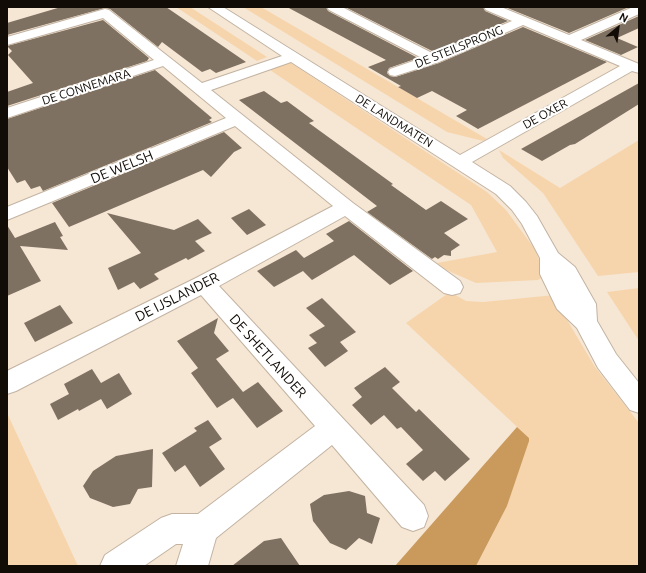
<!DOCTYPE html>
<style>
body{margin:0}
#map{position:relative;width:646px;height:573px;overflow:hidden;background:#f6e6d4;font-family:Ubuntu,sans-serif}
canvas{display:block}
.frame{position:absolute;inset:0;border:8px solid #120c07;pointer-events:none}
.north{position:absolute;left:598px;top:8px;width:40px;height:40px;-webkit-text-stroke:3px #fff;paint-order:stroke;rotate:29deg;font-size:11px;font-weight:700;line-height:16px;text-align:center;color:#120c07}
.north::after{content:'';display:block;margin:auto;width:14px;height:18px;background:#120c07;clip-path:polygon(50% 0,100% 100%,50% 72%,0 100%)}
</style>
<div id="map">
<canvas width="646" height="573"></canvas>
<div class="frame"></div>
<div class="north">N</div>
</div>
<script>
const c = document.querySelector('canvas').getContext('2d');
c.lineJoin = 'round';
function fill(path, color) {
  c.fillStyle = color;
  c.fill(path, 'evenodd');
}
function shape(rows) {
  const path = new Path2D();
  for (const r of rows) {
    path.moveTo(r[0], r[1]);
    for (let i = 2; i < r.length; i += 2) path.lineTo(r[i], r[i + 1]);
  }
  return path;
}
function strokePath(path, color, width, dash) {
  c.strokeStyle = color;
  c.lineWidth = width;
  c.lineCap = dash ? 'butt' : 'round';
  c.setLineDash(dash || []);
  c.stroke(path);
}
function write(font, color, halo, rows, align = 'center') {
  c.font = font + ' Ubuntu,sans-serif';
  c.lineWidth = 4;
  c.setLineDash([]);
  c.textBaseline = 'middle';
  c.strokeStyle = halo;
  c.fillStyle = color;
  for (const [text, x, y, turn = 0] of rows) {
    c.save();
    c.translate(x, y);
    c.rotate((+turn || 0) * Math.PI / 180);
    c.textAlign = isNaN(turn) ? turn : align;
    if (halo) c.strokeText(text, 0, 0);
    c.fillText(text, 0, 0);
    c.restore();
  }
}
const green = shape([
 [176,7,190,7,267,57,257,61],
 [243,7,261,7,487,139,483,141,447,132],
 [288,61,487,192,506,210,534,248,546,275,538,280,476,283,444,269,437,263,497,252,471,205,267,68],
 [639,140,639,272,598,276,543,193,503,158,499,150,560,188],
 [639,288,639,341,607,292],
 [450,292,466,301,483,302,555,295,560,308,595,367,639,423,639,566,476,566,507,506,529,438,406,323],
 [7,413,78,566,7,566]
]);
const forest = shape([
 [517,427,529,438,529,441,507,506,476,566,395,566]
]);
const building = shape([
 [61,7,166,7,246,62,216,73,210,69,202,72,162,42,158,47,110,9,105,8,7,35,7,23],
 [287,7,326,7,328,11,418,58,389,68,387,73,390,76,395,77,439,63,523,27,607,62,478,129,456,116,467,110,432,91,417,98,398,87,401,86,368,67,386,60],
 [345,7,483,7,485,11,508,21,434,52],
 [505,7,629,7,569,33],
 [639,16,639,28,617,38,638,47,621,55,585,40],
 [103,20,149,58,147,61,7,106,7,92,33,83,8,55,12,51,7,46],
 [155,70,212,118,209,120,212,122,43,191,40,186,31,189,25,180,17,183,7,167,7,119],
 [639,83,639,104,575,144,570,145,542,161,521,149],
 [264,91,281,103,287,101,314,121,309,123,393,184,391,185,426,210,441,201,468,219,444,233,460,245,451,251,451,256,444,255,438,259,435,257,432,259,367,212,377,206,239,100],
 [224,132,242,148,234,152,211,177,203,170,69,227,52,203],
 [249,209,266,225,247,235,231,218],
 [107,213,174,230,198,219,212,233,195,241,205,251,188,260,186,258,154,274,159,279,140,289,134,282,118,290,108,268,141,253],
 [349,221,413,271,390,285,354,255,312,280,303,271,274,287,257,271,296,250,304,258,334,241,326,234],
 [55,222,63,236,60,237,68,250,20,246,41,281,7,296,7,225,15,238],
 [322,298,356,332,340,342,348,351,325,367,308,348,317,343,309,335,325,326,306,308],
 [60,305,73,323,35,342,24,323],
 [218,318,214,333,229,351,216,359,243,392,258,382,283,411,257,428,233,398,217,408,191,373,198,368,177,341],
 [385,367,400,382,392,388,416,412,419,409,470,459,445,481,435,471,423,481,406,464,423,450,401,427,397,429,384,415,371,425,352,405,362,397,354,388],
 [92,369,101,383,119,373,132,394,107,409,101,399,79,411,78,409,58,420,50,404,69,394,64,384],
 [208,420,222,439,209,447,225,469,200,487,185,465,175,472,162,453,197,431,194,428],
 [153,449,152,487,138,489,130,504,113,507,90,498,83,486,93,471,116,456],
 [349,491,365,496,367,513,380,518,372,544,359,538,346,550,330,543,313,521,310,504,324,495],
 [281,538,300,566,232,566,264,541]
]);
const minor = shape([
 [208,7,223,7,460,155,620,66,523,25,439,62,395,76,390,75,388,72,390,69,422,58,329,10,327,7,342,7,434,54,512,21,486,10,484,7,501,7,569,35,633,7,639,7,639,14,581,40,639,64,639,73,632,71,472,162,510,186,526,202,537,216,558,253,575,267,596,304,597,321,616,354,639,383,639,413,630,410,598,368,577,328,557,309,540,274,540,258,522,224,512,210,496,194,291,62,211,90,353,203,460,281,463,287,460,293,452,295,444,293,345,216,219,286,424,505,428,516,424,527,413,531,402,527,332,445,216,538,208,566,176,566,183,544,176,544,144,566,100,566,105,555,161,518,172,514,198,514,315,426,201,295,16,391,7,394,7,371,196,278,333,206,235,126,7,220,7,207,226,118,163,66,7,118,7,108,154,60,103,18,7,45,7,37,105,9,109,10,202,83,282,56,208,7]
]);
const farStreetnames = [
 ["DE STEILSPRONG",459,47,-22],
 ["DE CONNEMARA",86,87,-18],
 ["DE OXER",545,114,-29],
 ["DE LANDMATEN",394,121,32]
];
const streetNames = [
 ["DE WELSH",122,167,-22],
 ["DE IJSLANDER",177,297,-27],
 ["DE SHETLANDER",268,356,48]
];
fill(green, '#f7d5ac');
fill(forest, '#ca995c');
fill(building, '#7f7161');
strokePath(minor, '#c3b3a2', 2);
fill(minor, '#fff');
write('12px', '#120c07', '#fff', farStreetnames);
write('14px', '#120c07', '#fff', streetNames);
</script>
